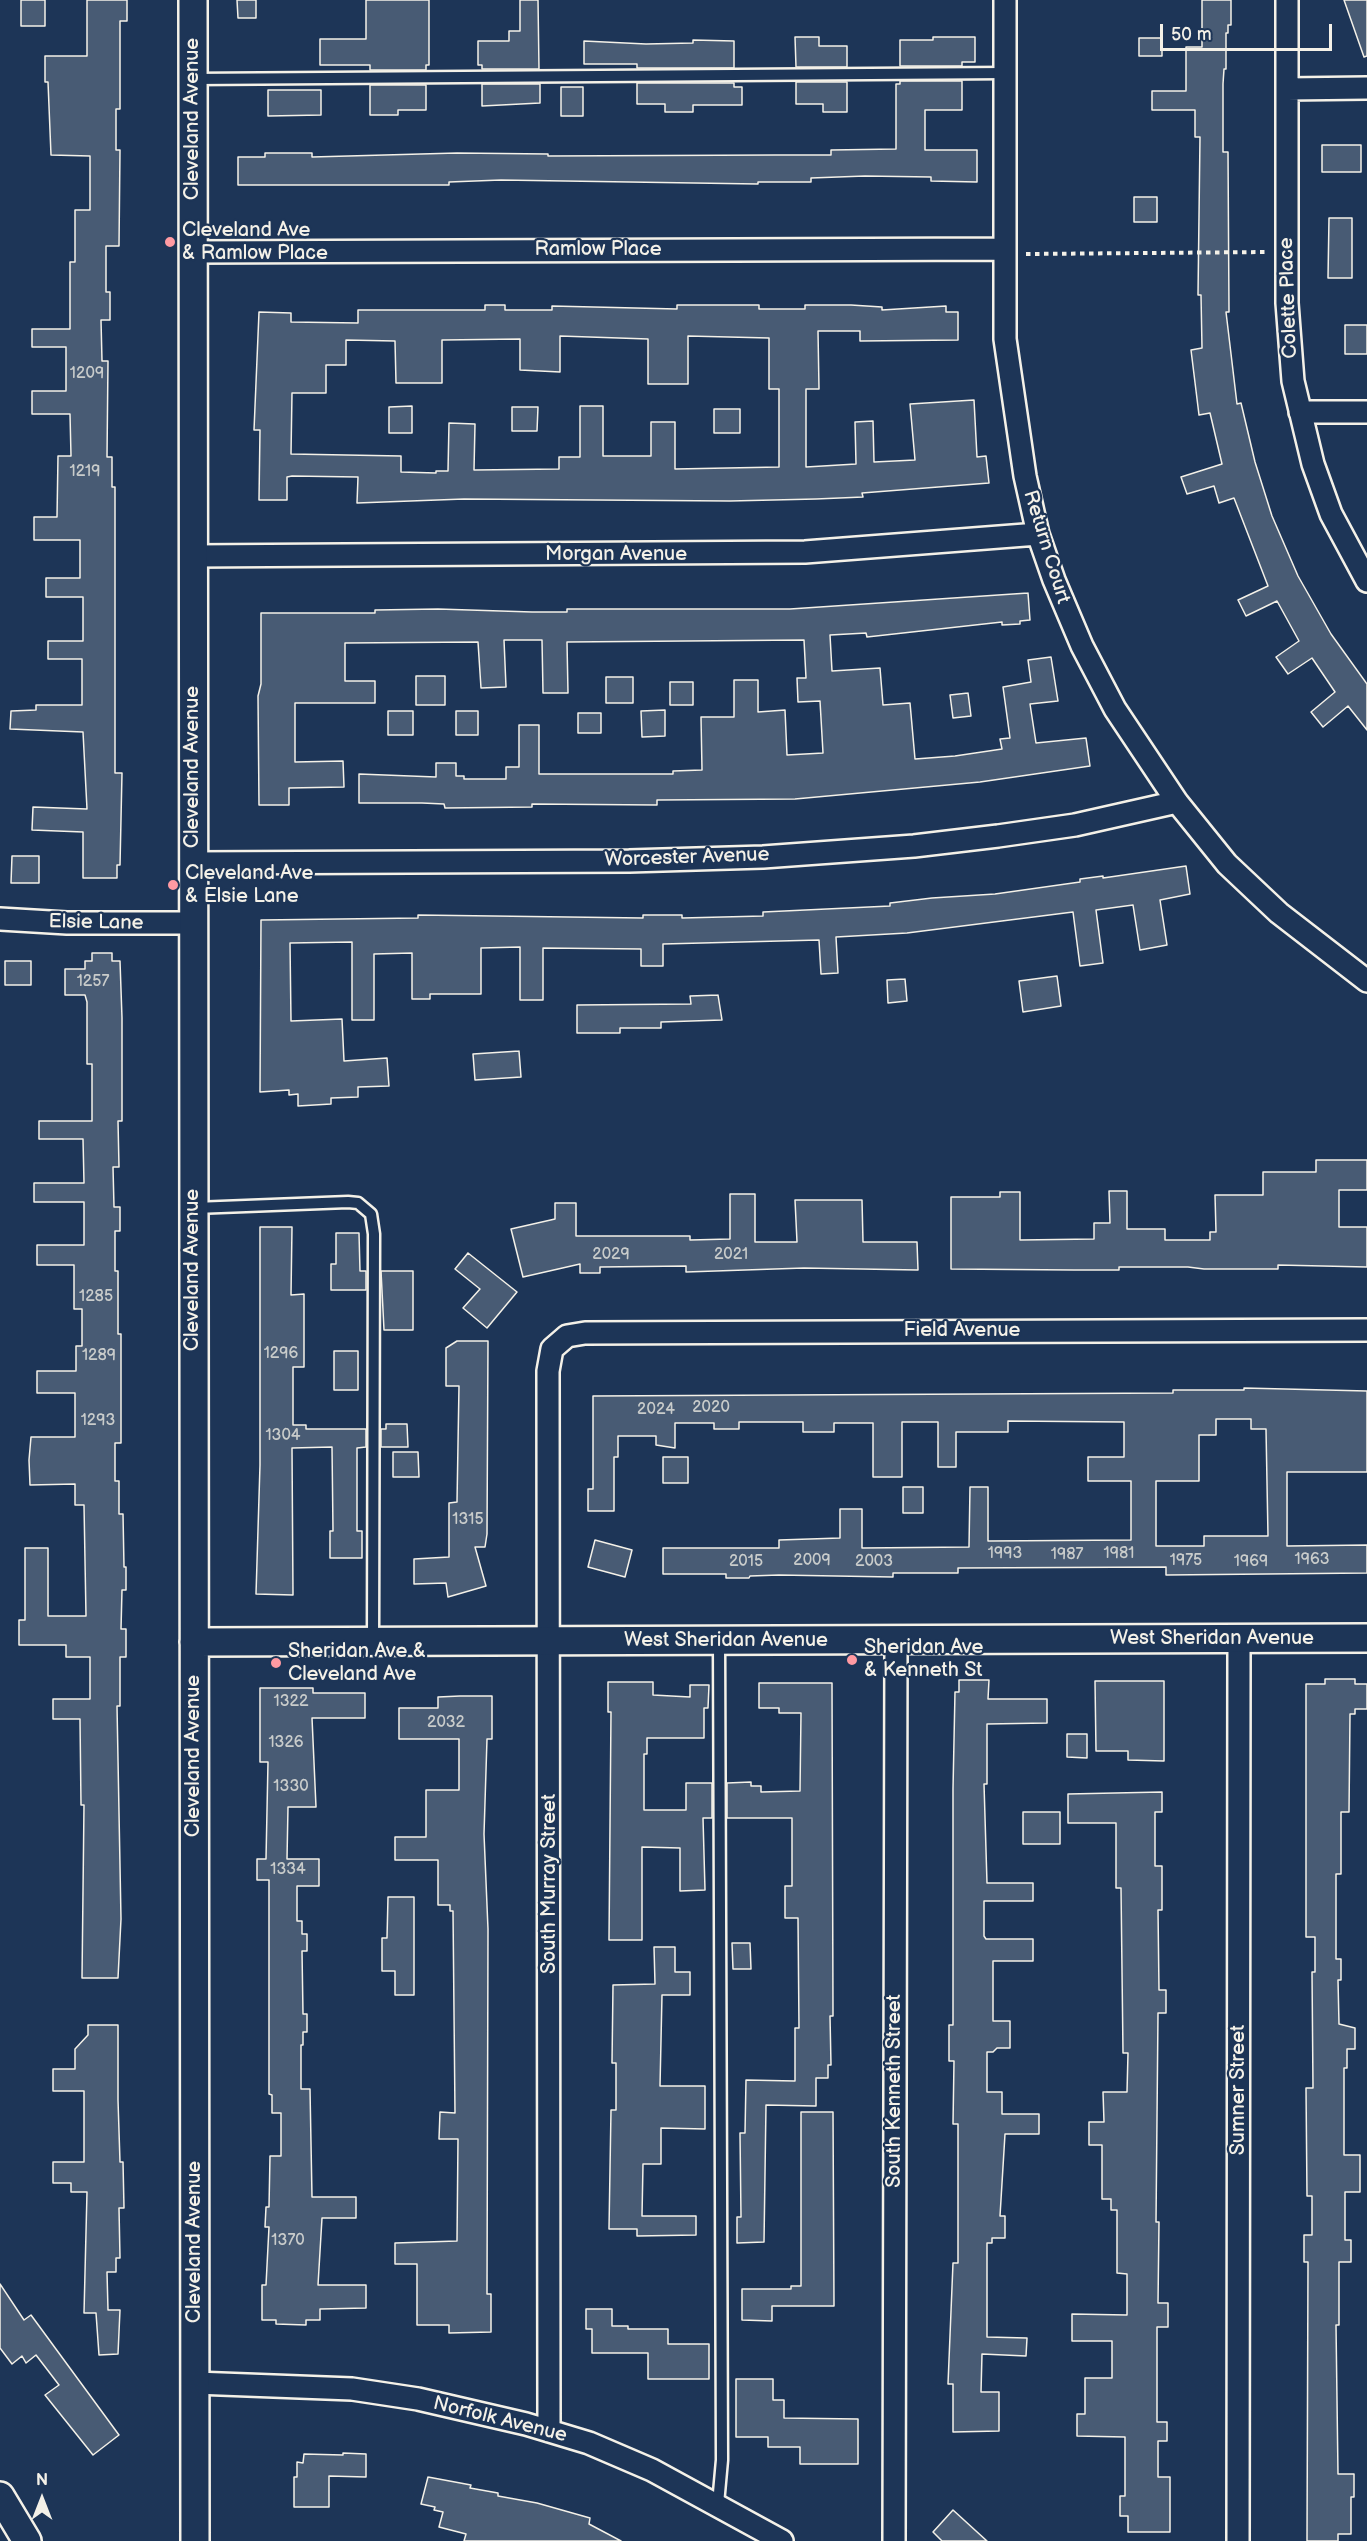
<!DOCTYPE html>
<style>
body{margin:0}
#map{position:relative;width:1367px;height:2541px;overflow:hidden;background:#1d3557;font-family:"Balsamiq Sans",sans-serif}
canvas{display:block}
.north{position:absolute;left:12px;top:2469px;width:60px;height:60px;-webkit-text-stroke:4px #1d3557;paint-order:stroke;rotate:0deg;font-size:16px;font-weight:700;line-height:24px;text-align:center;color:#f4f1e8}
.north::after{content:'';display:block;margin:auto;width:21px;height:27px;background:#f4f1e8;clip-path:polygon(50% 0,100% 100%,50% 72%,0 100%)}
.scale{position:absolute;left:1160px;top:24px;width:172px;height:27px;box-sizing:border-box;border:3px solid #f4f1e8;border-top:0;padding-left:8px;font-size:18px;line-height:21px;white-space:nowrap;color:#f4f1e8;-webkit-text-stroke:4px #1d3557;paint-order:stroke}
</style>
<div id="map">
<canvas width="1367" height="2541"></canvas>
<div class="north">N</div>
<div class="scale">50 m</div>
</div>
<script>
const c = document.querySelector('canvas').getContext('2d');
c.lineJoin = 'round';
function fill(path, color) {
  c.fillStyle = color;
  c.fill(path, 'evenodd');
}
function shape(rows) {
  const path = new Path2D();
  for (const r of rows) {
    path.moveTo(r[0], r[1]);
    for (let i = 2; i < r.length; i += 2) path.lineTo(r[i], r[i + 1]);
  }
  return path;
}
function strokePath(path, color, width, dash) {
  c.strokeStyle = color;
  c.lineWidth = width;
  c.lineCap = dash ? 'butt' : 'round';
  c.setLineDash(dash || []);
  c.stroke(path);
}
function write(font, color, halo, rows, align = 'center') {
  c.font = font + ' "Balsamiq Sans",sans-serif';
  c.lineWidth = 4.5;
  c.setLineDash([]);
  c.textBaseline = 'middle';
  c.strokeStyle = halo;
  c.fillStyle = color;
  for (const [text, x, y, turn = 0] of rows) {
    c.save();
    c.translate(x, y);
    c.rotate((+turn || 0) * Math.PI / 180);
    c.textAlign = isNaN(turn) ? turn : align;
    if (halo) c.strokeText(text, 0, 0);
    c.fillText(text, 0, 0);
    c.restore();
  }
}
const building = shape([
 [21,0,45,0,45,26,21,26,21,0],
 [87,0,127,0,127,21,120,21,120,109,116,109,116,150,120,150,119,246,106,246,106,292,110,292,110,320,101,320,102,361,108,361,107,457,112,457,112,487,115,487,115,773,122,773,120,865,117,865,117,878,83,878,83,832,32,830,33,807,87,809,83,732,10,729,11,711,36,710,36,705,82,705,82,659,48,659,48,641,83,641,83,597,46,597,46,578,80,578,80,540,34,540,34,517,57,517,58,456,71,456,70,414,32,414,32,391,66,391,66,347,32,347,32,329,70,329,70,262,75,262,75,210,90,210,90,156,51,155,48,82,45,82,45,56,87,56,87,0],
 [237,0,256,0,256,18,238,18,237,0],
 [366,0,429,0,429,65,426,65,426,70,370,70,370,65,320,65,320,39,366,39,366,0],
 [520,0,538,0,539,69,482,69,482,65,478,65,478,41,509,41,509,31,520,31,520,0],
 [1202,0,1231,0,1231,25,1228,25,1228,33,1226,33,1226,69,1224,69,1223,84,1223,152,1228,152,1229,312,1226,312,1237,404,1241,403,1255,462,1272,516,1298,576,1331,634,1367,684,1367,730,1348,706,1323,727,1311,712,1335,692,1312,658,1288,674,1276,657,1299,641,1277,601,1246,616,1238,600,1268,586,1234,498,1219,503,1214,486,1187,494,1181,477,1222,464,1210,413,1199,415,1191,350,1202,348,1201,295,1198,295,1200,137,1195,137,1195,110,1152,110,1152,91,1186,91,1186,47,1202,47,1202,0],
 [1344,0,1367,0,1367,56,1364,57,1344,0],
 [795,37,819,37,819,46,847,46,847,67,796,67,795,37],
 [933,37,975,37,975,62,962,62,962,66,900,66,900,40,933,40,933,37],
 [1139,38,1162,38,1162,56,1139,56,1139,38],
 [693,40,734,41,734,68,637,68,637,64,584,64,584,41,646,44,693,43,693,40],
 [900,81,962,81,962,110,925,110,925,150,977,150,977,182,931,181,931,177,865,176,811,178,811,182,758,182,758,184,501,180,449,182,449,185,238,185,238,157,265,157,265,153,312,153,312,157,457,153,548,154,548,156,776,155,831,155,831,150,896,149,896,84,900,84,900,81],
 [796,82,847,82,847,112,823,112,823,104,796,104,796,82],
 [637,83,734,83,734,87,742,87,742,105,693,105,693,112,665,112,665,104,637,104,637,83],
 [482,84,540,84,540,103,482,106,482,84],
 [370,85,426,85,426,110,398,110,398,115,370,115,370,85],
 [561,87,583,87,583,116,561,116,561,87],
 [268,90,321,90,321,115,268,116,268,90],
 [1322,145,1361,145,1361,172,1322,172,1322,145],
 [1134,197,1157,197,1157,222,1134,222,1134,197],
 [1329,218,1352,218,1352,278,1328,278,1329,218],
 [485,305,505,305,505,310,552,310,552,306,677,309,677,305,759,305,759,309,805,309,805,305,851,305,882,307,882,310,946,306,946,312,958,312,958,340,860,341,860,331,818,331,819,389,806,389,806,467,856,464,855,422,873,421,874,462,915,460,910,404,974,400,977,457,986,456,989,483,862,493,863,497,816,499,730,501,464,499,357,503,358,477,292,476,287,477,287,500,259,500,260,430,254,430,259,312,291,313,291,322,358,323,358,310,485,310,485,305],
 [560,336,648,339,648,384,688,384,688,336,769,338,769,389,779,389,779,467,675,469,675,422,651,422,651,456,603,456,603,406,580,406,580,457,559,457,559,469,474,470,475,424,449,423,448,471,436,471,436,473,401,472,401,456,291,454,292,393,326,393,326,365,346,365,346,340,395,341,396,383,442,383,442,340,520,339,520,370,560,372,560,336],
 [1345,325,1367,325,1367,354,1345,354,1345,325],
 [412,406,412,433,389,433,389,407,412,406],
 [512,407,538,407,537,431,512,431,512,407],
 [714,409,740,409,740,433,714,433,714,409],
 [1028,593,1030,620,1020,621,1020,624,1002,625,1002,622,867,637,866,633,830,635,832,671,880,668,883,705,910,703,915,759,955,756,1002,749,1000,739,1010,738,1003,687,1031,682,1028,660,1051,657,1058,701,1030,704,1036,743,1086,738,1090,766,980,782,795,799,657,800,657,805,532,804,532,807,445,808,444,804,422,803,359,803,359,774,436,777,436,763,456,763,456,776,464,776,464,779,506,779,506,767,519,767,519,725,539,725,539,774,673,774,673,771,702,770,701,717,734,717,734,680,758,680,758,712,785,710,787,755,823,753,820,701,798,702,797,678,806,678,804,640,567,642,568,693,543,693,542,640,504,640,506,687,481,688,478,642,345,643,345,681,375,681,375,703,295,703,295,762,343,761,344,787,289,788,289,805,259,805,258,696,261,684,261,613,375,613,375,610,438,609,532,612,567,612,567,609,790,609,1028,593],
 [416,676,445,676,445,705,416,705,416,676],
 [606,677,633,677,633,703,606,703,606,677],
 [670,682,693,682,693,705,670,705,670,682],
 [968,693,971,716,953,718,950,695,968,693],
 [665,710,665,736,642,737,641,711,665,710],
 [388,711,413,711,413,735,388,735,388,711],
 [456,711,478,711,478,735,456,735,456,711],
 [578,713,601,713,601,733,578,733,578,713],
 [12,856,39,856,39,883,11,883,12,856],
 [1186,866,1190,894,1160,900,1167,945,1140,950,1133,905,1096,910,1103,963,1080,966,1073,912,907,933,836,937,838,973,821,974,819,940,663,944,663,966,641,966,641,949,543,948,543,1000,520,1000,520,947,481,948,481,994,430,994,430,999,412,999,412,953,374,954,374,1020,352,1020,352,942,290,943,291,1021,342,1019,344,1061,387,1058,389,1086,358,1087,358,1097,331,1098,331,1104,298,1106,298,1094,289,1095,289,1090,260,1092,261,920,418,918,418,915,643,918,643,915,682,915,682,918,763,916,763,912,890,906,890,903,932,898,995,894,1080,882,1080,879,1103,876,1103,878,1186,866],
 [92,953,112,953,112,961,120,961,122,1018,122,1121,118,1121,119,1167,113,1167,114,1207,120,1207,120,1231,115,1231,115,1271,118,1271,118,1334,121,1334,121,1443,115,1443,115,1481,119,1481,119,1514,123,1514,124,1567,126,1567,126,1590,122,1590,121,1629,126,1629,126,1657,120,1657,120,1706,117,1706,121,1919,118,1978,82,1978,84,1805,81,1805,80,1719,53,1719,53,1699,90,1699,90,1657,66,1657,66,1645,19,1645,19,1620,25,1620,25,1548,48,1548,48,1616,86,1616,84,1505,75,1505,75,1484,30,1485,29,1460,31,1437,75,1437,75,1393,37,1393,37,1371,76,1371,76,1346,82,1346,82,1309,74,1309,74,1265,37,1265,37,1245,84,1245,84,1202,34,1202,34,1183,84,1183,83,1139,39,1139,39,1121,92,1121,92,1064,87,1064,87,1002,85,995,65,995,65,969,85,969,85,961,92,961,92,953],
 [5,961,31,961,31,985,5,985,5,961],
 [1057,976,1061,1006,1023,1012,1019,981,1057,976],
 [905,979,907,1001,888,1003,887,980,905,979],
 [718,995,722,1020,661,1022,661,1028,620,1028,620,1033,577,1033,577,1005,691,1004,690,996,718,995],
 [519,1051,521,1077,475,1080,473,1054,519,1051],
 [1316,1160,1367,1160,1367,1190,1339,1190,1339,1227,1367,1227,1367,1267,1278,1265,1278,1269,1204,1269,1188,1267,1119,1267,1119,1270,1074,1270,951,1269,951,1197,1000,1197,1000,1192,1020,1192,1020,1240,1094,1239,1094,1223,1110,1223,1109,1191,1127,1191,1127,1229,1165,1229,1165,1240,1210,1240,1210,1232,1216,1232,1215,1195,1263,1195,1263,1172,1316,1172,1316,1160],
 [730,1194,755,1194,755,1242,797,1242,795,1200,862,1200,863,1242,917,1242,918,1270,804,1268,686,1272,686,1266,600,1267,600,1273,580,1273,580,1264,523,1277,511,1229,555,1219,555,1203,576,1203,576,1236,690,1236,690,1240,730,1239,730,1194],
 [260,1227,292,1227,291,1295,304,1294,304,1367,293,1367,293,1425,306,1425,306,1429,366,1429,366,1447,357,1448,357,1531,362,1531,362,1558,330,1558,330,1531,333,1531,332,1447,292,1448,293,1595,256,1594,260,1465,260,1227],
 [336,1233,359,1233,360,1271,366,1271,366,1290,331,1290,331,1264,336,1264,336,1233],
 [468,1253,517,1292,487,1328,463,1308,480,1289,455,1269,468,1253],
 [381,1271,413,1271,413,1330,384,1330,381,1271],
 [457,1341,488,1341,487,1534,485,1547,475,1547,486,1586,448,1597,446,1583,414,1584,414,1559,449,1557,449,1503,457,1502,459,1386,446,1386,446,1348,457,1341],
 [334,1351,358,1351,358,1390,334,1390,334,1351],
 [1244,1388,1367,1391,1367,1472,1287,1472,1287,1546,1367,1545,1367,1573,1166,1575,1166,1567,958,1568,958,1573,893,1573,893,1577,779,1575,750,1576,749,1578,726,1578,726,1574,663,1574,663,1548,779,1548,779,1540,840,1538,840,1509,862,1509,862,1548,969,1547,970,1487,988,1487,988,1541,1131,1540,1131,1481,1088,1481,1088,1457,1124,1457,1124,1422,1008,1421,1008,1432,956,1432,956,1467,938,1467,938,1422,902,1422,902,1477,873,1477,873,1423,834,1423,834,1432,803,1432,803,1422,739,1422,739,1429,714,1429,714,1423,675,1423,675,1448,656,1445,656,1436,618,1436,618,1457,614,1457,614,1511,588,1511,588,1489,593,1489,593,1396,1173,1393,1173,1390,1244,1390,1244,1388],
 [1216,1419,1251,1419,1251,1429,1266,1429,1268,1536,1204,1536,1204,1546,1156,1546,1156,1481,1199,1481,1199,1435,1216,1435,1216,1419],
 [386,1424,407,1424,408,1447,381,1447,381,1429,386,1429,386,1424],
 [393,1452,418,1452,419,1477,393,1477,393,1452],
 [663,1457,688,1457,688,1483,663,1483,663,1457],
 [903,1487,923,1487,923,1513,903,1513,903,1487],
 [595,1540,632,1550,625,1577,588,1567,595,1540],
 [1325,1679,1355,1679,1355,1684,1367,1684,1367,1709,1355,1709,1355,1714,1350,1714,1349,1812,1341,1812,1341,1874,1336,1874,1336,1959,1341,1959,1341,1980,1338,1980,1339,2024,1355,2028,1355,2049,1347,2049,1347,2068,1344,2068,1344,2155,1360,2155,1360,2192,1345,2192,1345,2240,1351,2240,1351,2262,1339,2262,1339,2325,1336,2325,1338,2474,1354,2474,1354,2497,1351,2497,1351,2534,1338,2534,1338,2541,1307,2541,1308,2262,1304,2262,1304,2235,1312,2235,1312,2196,1307,2196,1306,2088,1313,2088,1312,1972,1315,1972,1315,1937,1306,1937,1306,1684,1325,1684,1325,1679],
 [959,1680,989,1680,988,1699,1047,1699,1047,1723,987,1724,987,1784,984,1784,987,1883,1033,1883,1033,1901,984,1901,984,1936,986,1939,1033,1939,1033,1961,993,1961,993,2021,1010,2021,1010,2048,997,2048,993,2052,987,2052,987,2092,1002,2092,1002,2114,1039,2114,1039,2134,1005,2134,1000,2216,1005,2216,1005,2238,992,2238,992,2243,987,2243,987,2337,1027,2338,1026,2356,982,2354,981,2392,999,2392,999,2431,953,2432,953,2384,948,2384,953,2263,958,2263,958,2124,953,2124,954,2061,949,2061,949,2025,953,2025,953,1789,955,1692,959,1692,959,1680],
 [1095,1681,1164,1681,1164,1761,1128,1760,1128,1751,1096,1751,1095,1681],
 [608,1682,653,1682,653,1695,690,1697,690,1685,709,1685,708,1708,704,1708,704,1738,647,1738,647,1754,644,1754,644,1810,686,1810,686,1783,712,1783,712,1818,703,1818,705,1890,680,1891,680,1848,642,1847,642,1940,609,1940,611,1712,608,1712,608,1682],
 [759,1683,832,1683,833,2016,830,2016,831,2065,828,2065,828,2078,816,2078,816,2106,766,2105,764,2242,737,2243,737,2217,741,2217,740,2133,745,2133,746,2080,795,2081,795,2028,799,2028,798,1918,785,1918,785,1886,792,1886,792,1818,727,1818,727,1783,751,1782,751,1786,761,1786,761,1792,800,1791,801,1713,779,1713,779,1708,759,1708,759,1683],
 [260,1688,313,1688,313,1693,365,1693,365,1718,312,1718,316,1807,288,1807,287,1859,319,1859,319,1886,297,1886,297,1921,302,1921,302,1934,307,1934,307,1951,302,1951,303,2014,307,2014,307,2032,303,2032,303,2045,301,2045,301,2089,310,2089,312,2197,356,2197,356,2218,322,2218,318,2285,366,2285,366,2308,320,2309,320,2320,306,2320,306,2325,276,2324,276,2320,262,2320,262,2285,266,2285,269,2227,265,2227,266,2207,269,2207,270,2156,281,2156,281,2113,272,2113,272,2095,269,2094,269,1880,257,1880,257,1859,266,1859,268,1762,260,1762,260,1688],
 [460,1696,492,1696,492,1739,487,1739,484,1834,488,1929,487,2294,491,2294,491,2332,449,2333,449,2325,417,2325,417,2264,395,2264,395,2243,457,2241,458,2139,439,2139,440,2112,455,2113,453,1911,450,1911,450,1905,438,1905,438,1860,395,1860,395,1837,426,1837,426,1790,459,1790,459,1739,399,1739,399,1708,438,1708,438,1697,460,1696],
 [1067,1734,1087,1734,1087,1758,1067,1757,1067,1734],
 [1162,1792,1162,1812,1155,1812,1155,1866,1162,1866,1162,1910,1158,1910,1159,1990,1166,1990,1166,2013,1158,2013,1156,2222,1159,2222,1158,2303,1168,2303,1168,2327,1157,2327,1157,2422,1167,2422,1167,2441,1158,2441,1158,2477,1170,2477,1170,2532,1128,2532,1128,2516,1120,2516,1120,2496,1125,2496,1125,2437,1077,2436,1077,2414,1085,2414,1085,2378,1112,2378,1112,2341,1072,2341,1072,2314,1127,2315,1127,2274,1117,2273,1117,2210,1111,2210,1111,2199,1102,2199,1102,2145,1089,2145,1089,2122,1104,2122,1103,2092,1127,2092,1128,2053,1123,2053,1121,1888,1116,1888,1116,1823,1068,1823,1068,1794,1162,1792],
 [1023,1812,1060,1812,1060,1844,1023,1844,1023,1812],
 [388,1897,414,1897,414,1995,395,1995,395,1971,382,1971,382,1938,387,1938,388,1897],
 [732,1943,750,1943,751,1969,733,1969,732,1943],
 [654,1947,675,1947,675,1972,690,1972,690,1995,662,1995,660,2086,705,2086,705,2129,661,2128,661,2164,643,2164,642,2216,696,2216,696,2235,637,2236,637,2229,609,2229,611,2110,616,2110,616,2063,612,2063,613,1985,655,1984,654,1947],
 [88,2025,118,2025,118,2100,120,2162,123,2162,124,2208,119,2208,120,2258,116,2258,116,2272,107,2272,108,2310,120,2310,118,2354,99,2355,96,2313,84,2313,87,2192,71,2192,71,2183,53,2183,53,2162,84,2162,84,2091,53,2091,53,2069,75,2069,75,2049,88,2035,88,2025],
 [801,2112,833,2112,834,2306,772,2306,772,2321,742,2320,742,2289,791,2289,791,2286,801,2286,801,2112],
 [0,2284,24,2320,31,2315,119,2435,93,2455,45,2395,59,2385,36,2355,26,2363,22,2356,12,2364,0,2348,0,2284],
 [586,2309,612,2309,612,2326,628,2326,628,2329,668,2329,668,2344,709,2344,709,2379,648,2379,648,2353,592,2353,592,2329,586,2329,586,2309],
 [736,2379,773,2379,773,2400,784,2400,784,2418,858,2419,858,2464,800,2464,800,2447,768,2447,768,2437,736,2437,736,2379],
 [343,2453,366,2454,366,2477,329,2476,329,2507,294,2507,294,2477,297,2477,297,2462,303,2463,304,2454,343,2455,343,2453],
 [428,2477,471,2485,470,2488,498,2493,498,2496,537,2503,590,2518,589,2524,621,2541,464,2541,466,2534,439,2527,443,2512,434,2510,435,2507,421,2504,428,2477],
 [953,2510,987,2541,942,2541,933,2532,953,2510]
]);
const path = shape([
 [1026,254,1267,252]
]);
const service = shape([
 [193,79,1006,73],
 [195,1208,348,1202,358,1203,371,1214,374,1234,373,1642],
 [718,2504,722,2460,719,1641]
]);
const minor = shape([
 [1005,0,1005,339,1025,476,1038,534,1054,580,1082,646,1115,709,1177,802,1227,864,1279,913,1367,981],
 [1287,0,1287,303,1293,381,1313,464,1331,514,1367,581],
 [1287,89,1367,88],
 [192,252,1003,249],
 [1300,412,1367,412],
 [193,556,805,552,1038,534],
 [193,863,629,861,763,857,914,846,998,836,1075,825,1177,802],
 [0,919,67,923,193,923],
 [195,2383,352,2389,418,2399,526,2424,589,2443,652,2470,782,2541],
 [549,2431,548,1371,552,1349,567,1336,585,1333,1367,1330],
 [894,2541,896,1641],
 [1238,2541,1239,1639]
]);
const tertiary = shape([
 [193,0,195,2541],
 [194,1642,1367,1638],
 [0,2496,27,2541]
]);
const markers = [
 [170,242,6,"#ff9aa2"],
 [173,885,6,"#ff9aa2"],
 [852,1660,6,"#ff9aa2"],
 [276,1663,6,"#ff9aa2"]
];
const numberNames = [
 ["1209",87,374],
 ["1219",85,472],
 ["1257",93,982],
 ["2029",611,1255],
 ["2021",731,1255],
 ["1285",96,1297],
 ["1296",281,1354],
 ["1289",99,1356],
 ["2020",711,1408],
 ["2024",656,1410],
 ["1293",98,1421],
 ["1304",283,1436],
 ["1315",468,1520],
 ["1993",1005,1554],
 ["1981",1119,1554],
 ["1987",1067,1555],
 ["1963",1312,1560],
 ["2009",812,1561],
 ["1975",1186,1561],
 ["2015",746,1562],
 ["2003",874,1562],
 ["1969",1251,1562],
 ["1322",291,1702],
 ["2032",446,1723],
 ["1326",286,1743],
 ["1330",291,1787],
 ["1334",288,1870],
 ["1370",288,2241]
];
const streetNames = [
 ["Cleveland Avenue",193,119,-90],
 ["Ramlow Place",598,250],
 ["Colette Place",1289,298,-92],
 ["Return Court",1046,547,73],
 ["Morgan Avenue",616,555],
 ["Cleveland Avenue",193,767,-90],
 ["Worcester Avenue",687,858,-2],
 ["Elsie Lane",96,923,1],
 ["Cleveland Avenue",193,1270,-90],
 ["Field Avenue",962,1331],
 ["West Sheridan Avenue",1212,1639],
 ["West Sheridan Avenue",726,1641],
 ["Cleveland Avenue",194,1756,-90],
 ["South Murray Street",550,1884,-90],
 ["Sumner Street",1239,2090,-90],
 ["South Kenneth Street",895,2091,-90],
 ["Cleveland Avenue",195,2242,-90],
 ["Norfolk Avenue",500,2420,14]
];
const poiNames = [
 ["Cleveland Ave",182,231],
 ["& Ramlow Place",182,254],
 ["Cleveland Ave",185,874],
 ["& Elsie Lane",185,897],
 ["Sheridan Ave",864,1648],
 ["& Kenneth St",864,1671],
 ["Sheridan Ave &",288,1652],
 ["Cleveland Ave",288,1675]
];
fill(building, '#485b74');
strokePath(building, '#f4f1e8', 1.5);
strokePath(service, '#f4f1e8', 15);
strokePath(minor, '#f4f1e8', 26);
strokePath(tertiary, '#f4f1e8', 32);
strokePath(path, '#f4f1e8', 4, [4.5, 4.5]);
strokePath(service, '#1d3557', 10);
strokePath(minor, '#1d3557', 21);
strokePath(tertiary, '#1d3557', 27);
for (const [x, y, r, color] of markers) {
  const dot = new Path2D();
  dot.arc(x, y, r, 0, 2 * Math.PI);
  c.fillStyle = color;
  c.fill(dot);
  strokePath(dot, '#1d3557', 2);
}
write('16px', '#c9cccb', null, numberNames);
write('20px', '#f4f1e8', '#1d3557', streetNames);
write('20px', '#f4f1e8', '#1d3557', poiNames, 'left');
</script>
